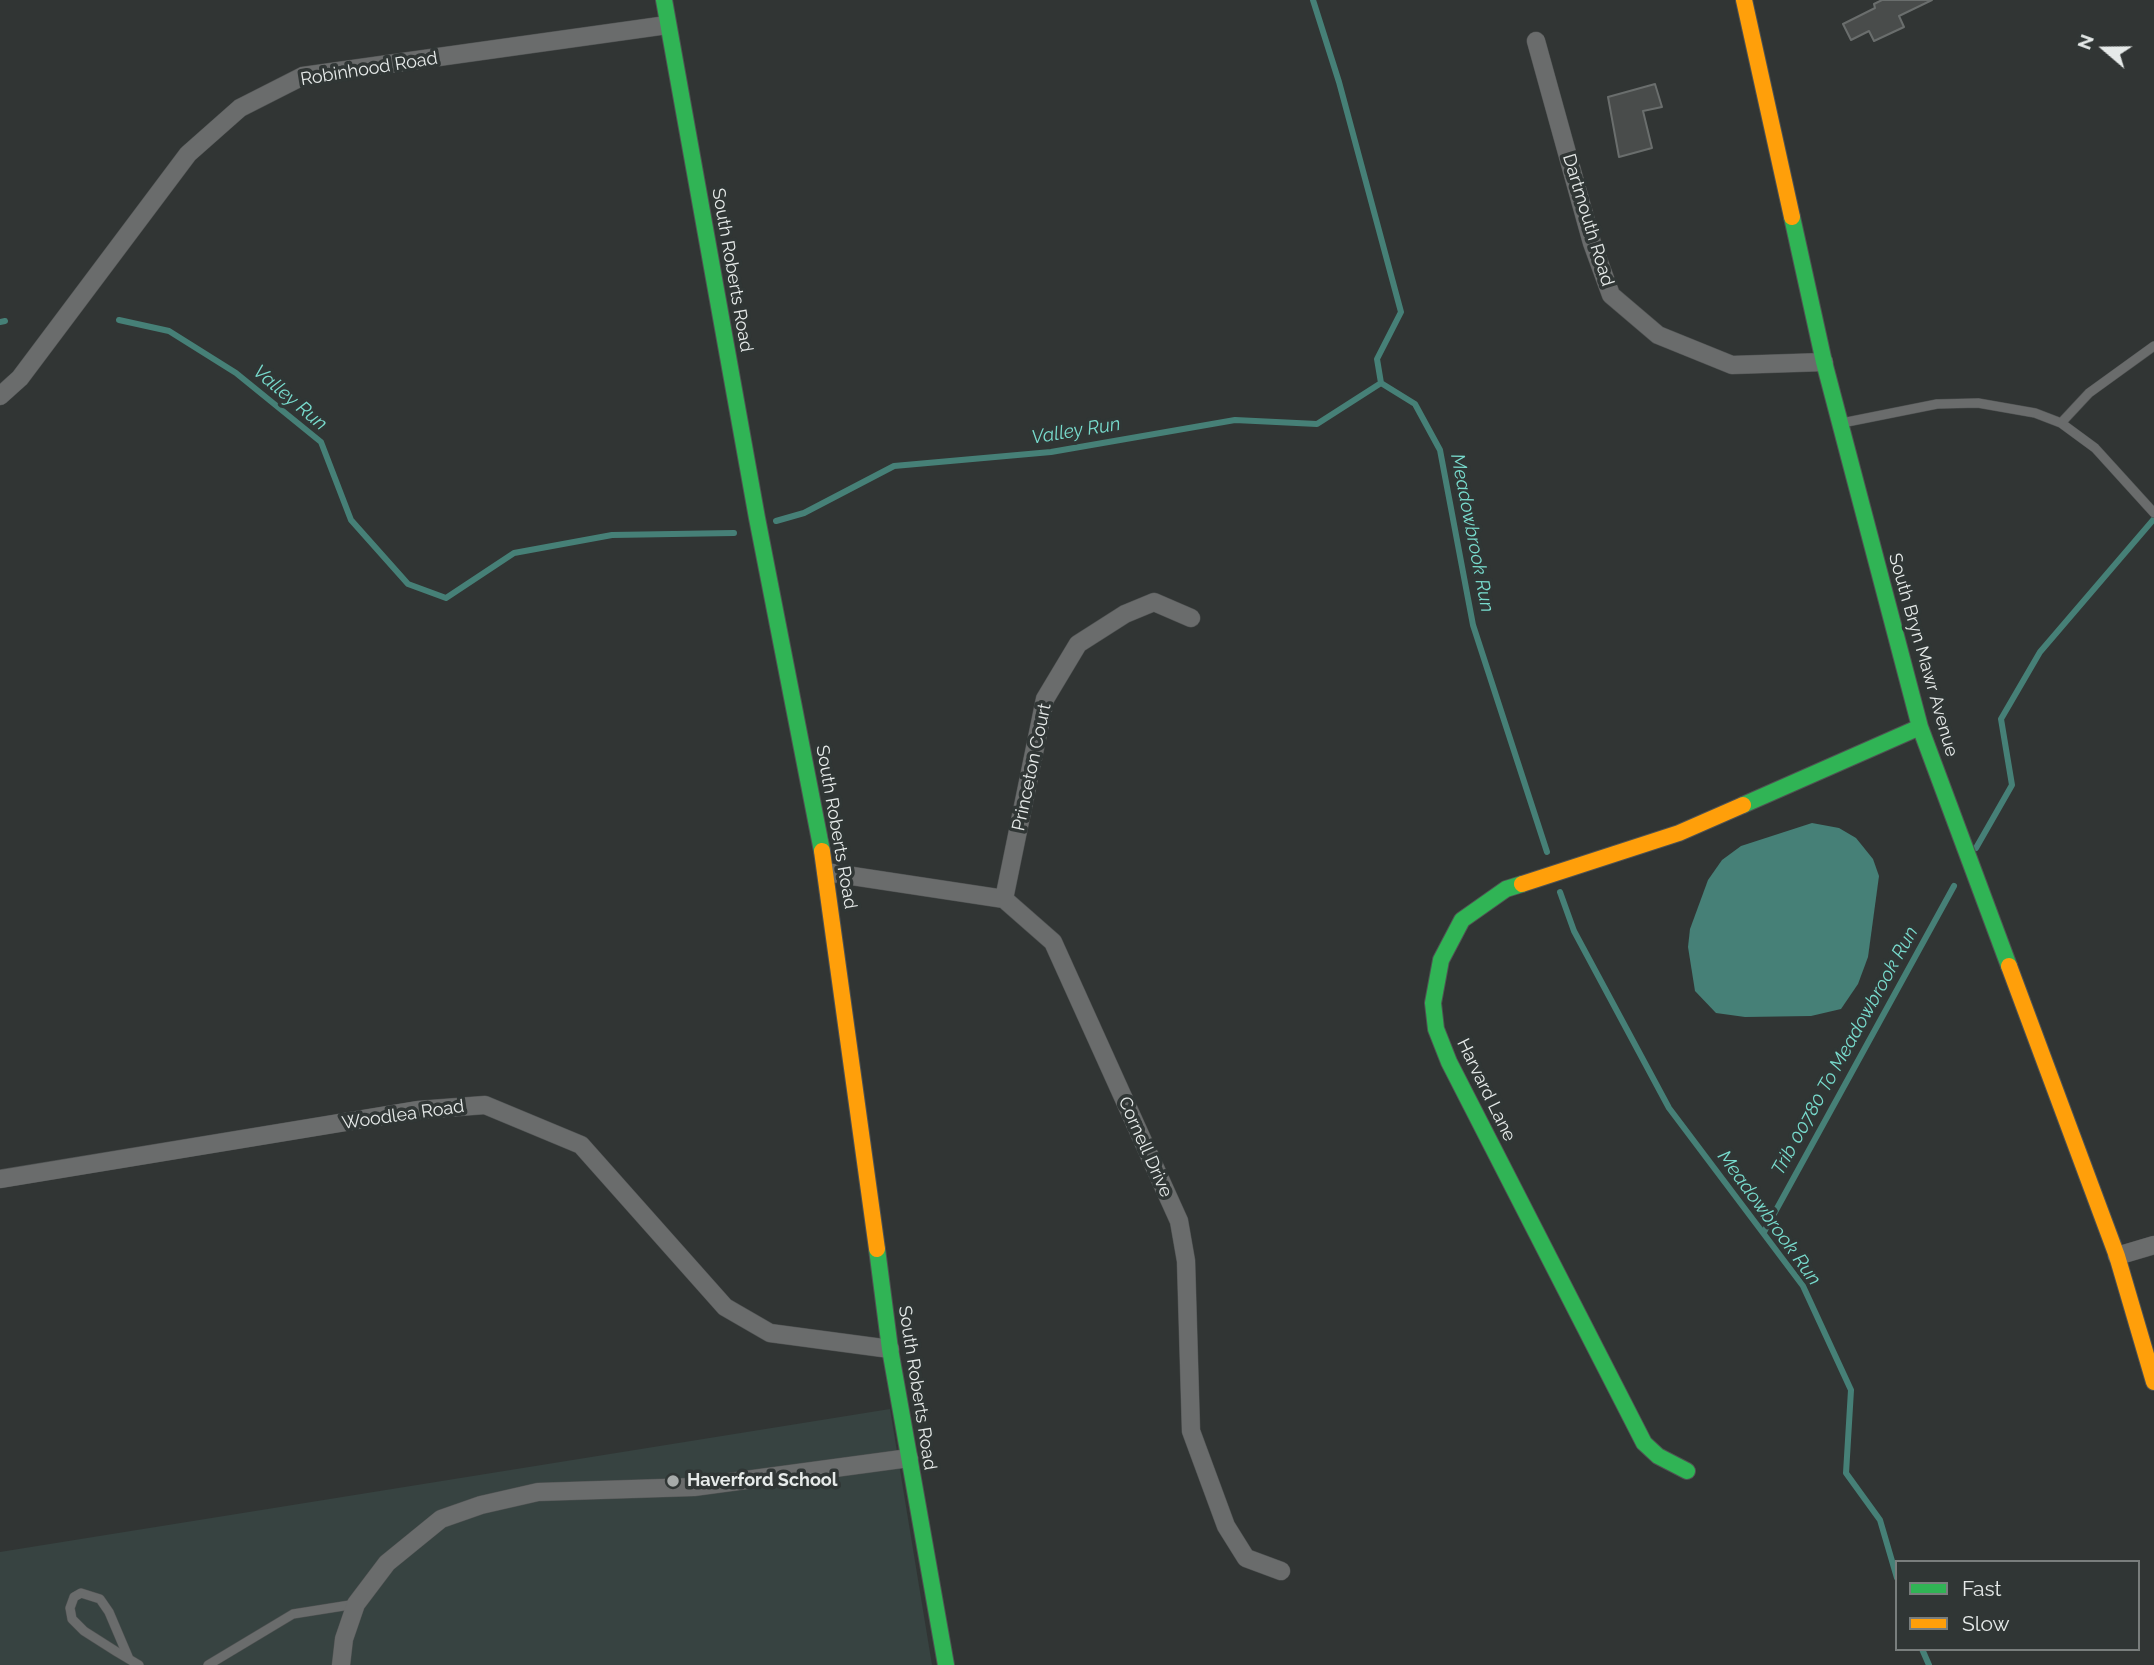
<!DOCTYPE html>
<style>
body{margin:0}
#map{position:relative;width:2154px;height:1665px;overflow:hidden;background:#313534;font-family:Raleway,sans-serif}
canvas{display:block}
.legend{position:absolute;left:1895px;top:1560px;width:245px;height:91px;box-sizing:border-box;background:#303635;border:2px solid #797e7d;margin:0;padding:9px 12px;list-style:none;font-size:21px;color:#e6eae9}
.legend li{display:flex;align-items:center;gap:14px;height:35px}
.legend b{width:35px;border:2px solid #797e7d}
.north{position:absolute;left:2070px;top:14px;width:70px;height:70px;-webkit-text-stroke:5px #303635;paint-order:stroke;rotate:290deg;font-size:19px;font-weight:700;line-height:28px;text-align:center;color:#e6eae9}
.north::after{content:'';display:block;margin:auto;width:24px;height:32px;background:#e6eae9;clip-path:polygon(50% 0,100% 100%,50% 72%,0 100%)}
</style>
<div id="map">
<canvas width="2154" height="1665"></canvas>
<ul class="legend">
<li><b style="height:9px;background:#30b455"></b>Fast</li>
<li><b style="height:9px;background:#ff9f0a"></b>Slow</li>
</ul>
<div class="north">N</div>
</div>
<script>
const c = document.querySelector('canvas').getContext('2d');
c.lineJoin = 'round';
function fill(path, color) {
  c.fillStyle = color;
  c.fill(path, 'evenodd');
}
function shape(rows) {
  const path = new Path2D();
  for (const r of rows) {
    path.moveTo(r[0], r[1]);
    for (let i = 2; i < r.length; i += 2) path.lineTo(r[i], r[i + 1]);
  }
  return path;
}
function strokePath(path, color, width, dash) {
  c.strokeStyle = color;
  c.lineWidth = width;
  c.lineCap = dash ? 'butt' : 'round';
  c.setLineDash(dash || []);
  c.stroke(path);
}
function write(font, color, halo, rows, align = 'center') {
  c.font = font + ' Raleway,sans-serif';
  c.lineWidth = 7;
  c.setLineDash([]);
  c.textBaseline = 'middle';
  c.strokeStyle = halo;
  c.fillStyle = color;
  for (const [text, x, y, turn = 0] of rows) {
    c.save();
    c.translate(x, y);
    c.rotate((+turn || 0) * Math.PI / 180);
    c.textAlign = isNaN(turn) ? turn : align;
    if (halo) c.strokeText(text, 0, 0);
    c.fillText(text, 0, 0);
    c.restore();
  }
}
const built = shape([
 [890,1409,932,1665,0,1665,0,1552]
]);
const water = shape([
 [1812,823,1839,828,1856,838,1873,859,1879,876,1868,957,1858,984,1841,1009,1811,1016,1745,1017,1716,1013,1695,991,1688,947,1690,929,1708,880,1722,860,1741,846]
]);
const stream = shape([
 [1313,0,1339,82,1401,312,1377,359,1381,383,1415,404,1440,450,1473,625,1547,852],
 [119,320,169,331,236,373,321,442,351,520,408,584,446,598,514,553,612,535,734,533],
 [0,322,5,321],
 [776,521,804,513,894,466,1051,452,1235,420,1317,424,1381,383],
 [1976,848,2012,785,2001,719,2040,652,2154,519],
 [1560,892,1574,931,1669,1108,1803,1286,1851,1390,1846,1473,1880,1520,1897,1578],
 [1764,1232,1954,886],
 [1922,1649,1929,1665]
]);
const building = shape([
 [1882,0,1932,0,1899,16,1904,27,1874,41,1869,31,1851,40,1843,24,1875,8,1874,4,1882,0],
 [1655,84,1662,107,1643,111,1652,148,1619,157,1608,97,1655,84]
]);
const lane = shape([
 [1842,423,1937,404,1978,403,2035,413,2061,423,2095,448,2154,513],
 [2061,423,2089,393,2154,346],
 [129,1659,109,1612,100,1599,81,1593,74,1597,70,1608,72,1619,84,1631,117,1652,139,1665],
 [208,1665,293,1614,356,1604]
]);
const street = shape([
 [1536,41,1592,243,1611,295,1658,335,1732,365,1824,362],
 [0,396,20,378,188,154,240,108,303,76,667,25],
 [826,872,1004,899,1053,942,1179,1221,1186,1261,1191,1431,1226,1526,1246,1558,1281,1571],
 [1004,899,1045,699,1078,644,1125,614,1154,602,1191,618],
 [0,1179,418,1110,485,1105,581,1145,725,1307,770,1333,890,1349],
 [2117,1256,2154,1245],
 [341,1665,344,1639,356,1604,387,1563,441,1519,481,1505,538,1492,694,1487,909,1458]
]);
const fast = shape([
 [664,0,757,518,822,851],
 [1792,217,1824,362,1920,727,2009,966],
 [1743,805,1920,727],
 [1522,884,1506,889,1462,920,1441,960,1433,1003,1436,1029,1449,1062,1644,1443,1658,1456,1687,1471],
 [877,1249,890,1349,946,1665]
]);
const slow = shape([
 [1744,0,1792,217],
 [822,851,877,1249],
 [1522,884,1679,833,1743,805],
 [2009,966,2117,1256,2154,1382]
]);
const markers = [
 [673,1481,7,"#a7abaa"]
];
const streetNames = [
 ["Robinhood Road",369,69,-9],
 ["Dartmouth Road",1588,220,73],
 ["South Roberts Road",732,270,80],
 ["South Bryn Mawr Avenue",1923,655,74],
 ["Princeton Court",1032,767,-78],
 ["South Roberts Road",836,827,80],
 ["Harvard Lane",1486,1090,64],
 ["Woodlea Road",403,1115,-8],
 ["Cornell Drive",1145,1147,66],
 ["South Roberts Road",917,1388,81]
];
const poiNames = [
 ["Haverford School",687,1481]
];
const waterNames = [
 ["Valley Run",290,398,40],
 ["Valley Run",1076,431,-9],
 ["Meadowbrook Run",1472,533,79],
 ["Trib 00780 To Meadowbrook Run",1845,1051,-61],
 ["Meadowbrook Run",1769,1218,54]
];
fill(built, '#374341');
fill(water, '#468077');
strokePath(stream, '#468077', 6);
fill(building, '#494c4b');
strokePath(building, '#6a6e6d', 2);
strokePath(lane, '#4f5252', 10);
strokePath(street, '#4f5252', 19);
strokePath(fast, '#4f5252', 18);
strokePath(slow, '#4f5252', 18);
strokePath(lane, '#6a6c6c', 9);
strokePath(street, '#6a6c6c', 18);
strokePath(fast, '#30b455', 16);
strokePath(slow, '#ff9f0a', 16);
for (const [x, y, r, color] of markers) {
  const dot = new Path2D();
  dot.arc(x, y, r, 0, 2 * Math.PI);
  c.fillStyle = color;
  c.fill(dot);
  strokePath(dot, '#303635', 2.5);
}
write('18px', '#e6eae9', '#303635', streetNames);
write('bold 18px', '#e6eae9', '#303635', poiNames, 'left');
write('italic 19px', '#78dbcd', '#303635', waterNames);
</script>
